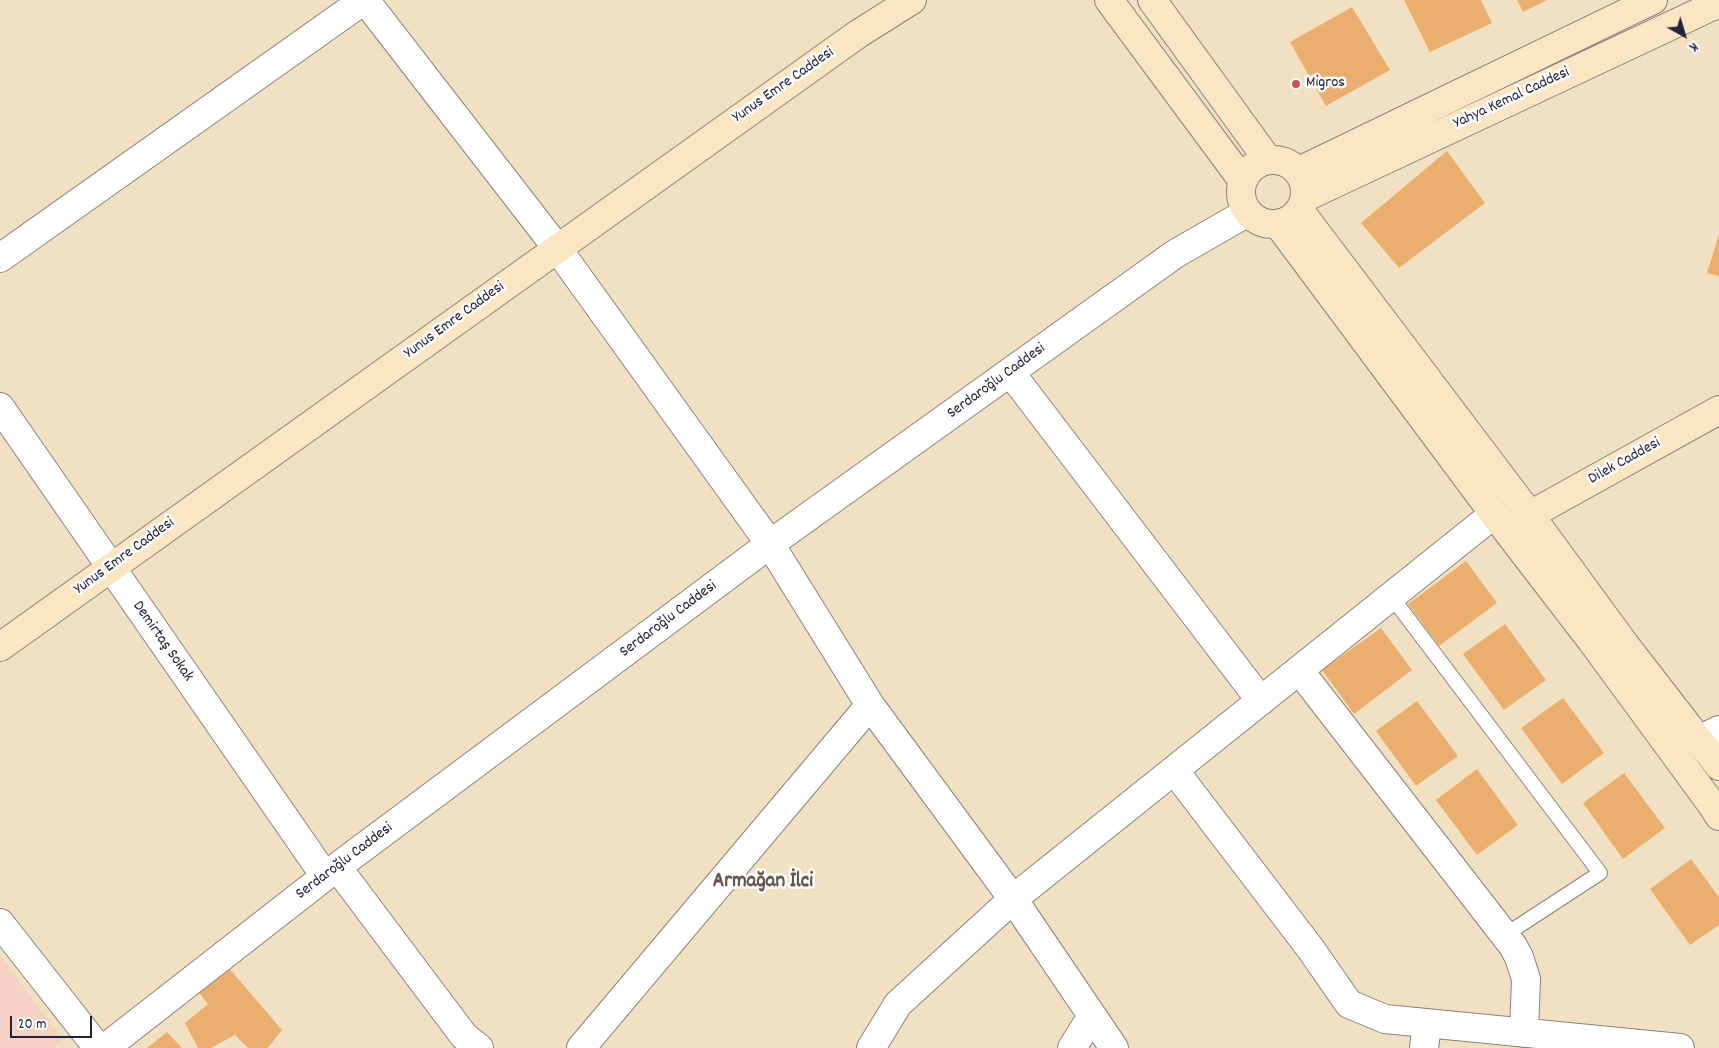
<!DOCTYPE html>
<meta charset="utf-8">
<style>
body{margin:0}
#map{position:relative;width:1719px;height:1048px;overflow:hidden;background:#f2e0c3;font-family:Dekko,sans-serif}
canvas{display:block}
.north{position:absolute;left:1659px;top:10px;width:50px;height:50px;-webkit-text-stroke:4px #fff;paint-order:stroke;rotate:141deg;font-size:14px;font-weight:700;line-height:20px;text-align:center;color:#22223b}
.north::after{content:'';display:block;margin:auto;width:18px;height:22px;background:#22223b;clip-path:polygon(50% 0,100% 100%,50% 72%,0 100%)}
.scale{position:absolute;left:10px;top:1016px;width:82px;height:22px;box-sizing:border-box;border:2px solid #22223b;border-top:0;padding-left:6px;font-size:15px;line-height:18px;white-space:nowrap;color:#22223b;-webkit-text-stroke:4px #fff;paint-order:stroke}
</style>
<div id="map">
<canvas width="1719" height="1048"></canvas>
<div class="north">K</div>
<div class="scale">20 m</div>
</div>
<script>
const c = document.querySelector('canvas').getContext('2d');
c.lineJoin = 'round';
function fill(path, color) {
  c.fillStyle = color;
  c.fill(path, 'evenodd');
}
function shape(rows) {
  const path = new Path2D();
  for (const r of rows) {
    if (r.length === 3) {
      path.moveTo(r[0] + r[2], r[1]);
      path.arc(r[0], r[1], r[2], 0, 2 * Math.PI);
      continue;
    }
    path.moveTo(r[0], r[1]);
    for (let i = 2; i < r.length; i += 2) path.lineTo(r[i], r[i + 1]);
  }
  return path;
}
function strokePath(path, color, width, dash) {
  c.strokeStyle = color;
  c.lineWidth = width;
  c.lineCap = dash ? 'butt' : 'round';
  c.setLineDash(dash || []);
  c.stroke(path);
}
function write(font, color, halo, rows, align = 'center') {
  c.font = font + ' Dekko,sans-serif';
  c.lineWidth = 5;
  c.setLineDash([]);
  c.textBaseline = 'middle';
  c.strokeStyle = halo;
  c.fillStyle = color;
  for (const [text, x, y, turn = 0] of rows) {
    c.save();
    c.translate(x, y);
    c.rotate((+turn || 0) * Math.PI / 180);
    c.textAlign = isNaN(turn) ? turn : align;
    if (halo) c.strokeText(text, 0, 0);
    c.fillText(text, 0, 0);
    c.restore();
  }
}
const built = shape([
 [0,955,63,1040,54,1048,0,1048]
]);
const building = shape([
 [1404,0,1481,0,1492,23,1430,52],
 [1517,0,1547,0,1523,12],
 [1352,7,1390,70,1326,106,1290,42],
 [1447,151,1485,203,1399,268,1361,223],
 [1719,234,1719,276,1707,273],
 [1466,561,1497,603,1439,646,1408,604],
 [1505,624,1546,680,1504,710,1463,654],
 [1381,628,1412,670,1354,714,1322,670],
 [1563,698,1604,753,1562,784,1521,728],
 [1417,701,1458,756,1416,786,1376,731],
 [1477,769,1518,825,1477,855,1436,800],
 [1624,773,1665,828,1623,859,1583,803],
 [1691,859,1719,897,1719,925,1690,945,1650,889],
 [228,967,282,1030,268,1048,248,1048,235,1035,211,1048,198,1048,185,1023,208,1004,196,989],
 [167,1032,182,1048,147,1048]
]);
const lane = shape([
 [1391,596,1600,873,1505,935]
]);
const street = shape([
 [365,0,557,248,770,544,870,705,1013,899,1114,1048],
 [0,258,364,0],
 [1010,372,1261,701],
 [0,407,325,876],
 [1299,670,1513,946,1519,957,1526,979,1524,1033],
 [1699,740,1719,730],
 [1174,770,1310,948,1349,1004,1385,1019,1680,1048],
 [337,867,464,1036,479,1048],
 [0,923,98,1048],
 [105,1048,337,867,770,544,1175,254,1248,212],
 [581,1048,870,705],
 [871,1048,898,1004,1013,899,1494,514],
 [1072,1048,1092,1016],
 [1424,1048,1427,1024]
]);
const secondary = shape([
 [1109,0,1243,181],
 [1152,0,1268,160],
 [1273,192,32],
 [1299,171,1653,0],
 [1306,197,1719,3],
 [1300,211,1530,515,1626,646,1719,766],
 [1278,224,1494,514,1591,640,1712,805,1719,816],
 [1530,515,1719,410],
 [0,647,858,34,912,0]
]);
const markers = [
 [1296,84,5,"#d1495b"]
];
const poiNames = [
 ["Migros",1306,84]
];
const streetNames = [
 ["Yunus Emre Caddesi",784,86,-35],
 ["Yahya Kemal Caddesi",1512,99,-25],
 ["Yunus Emre Caddesi",455,321,-36],
 ["Serdaroğlu Caddesi",997,382,-36],
 ["Dilek Caddesi",1625,462,-29],
 ["Yunus Emre Caddesi",125,557,-36],
 ["Serdaroğlu Caddesi",669,620,-37],
 ["Demirtaş Sokak",162,642,55],
 ["Serdaroğlu Caddesi",345,862,-37]
];
const districtNames = [
 ["Armağan İlci",763,883]
];
fill(built, '#f5d2c3');
fill(building, '#eaaf6e');
strokePath(lane, '#8a817f', 16);
strokePath(street, '#8a817f', 30);
strokePath(secondary, '#8a817f', 30);
strokePath(lane, '#fff', 14);
strokePath(street, '#fff', 28);
strokePath(secondary, '#fbe6c4', 28);
for (const [x, y, r, color] of markers) {
  const dot = new Path2D();
  dot.arc(x, y, r, 0, 2 * Math.PI);
  c.fillStyle = color;
  c.fill(dot);
  strokePath(dot, '#fff', 2);
}
write('16px', '#22223b', '#fff', poiNames, 'left');
write('16px', '#22223b', '#fff', streetNames);
write('bold 21px', '#68534d', '#fff', districtNames);
</script>
